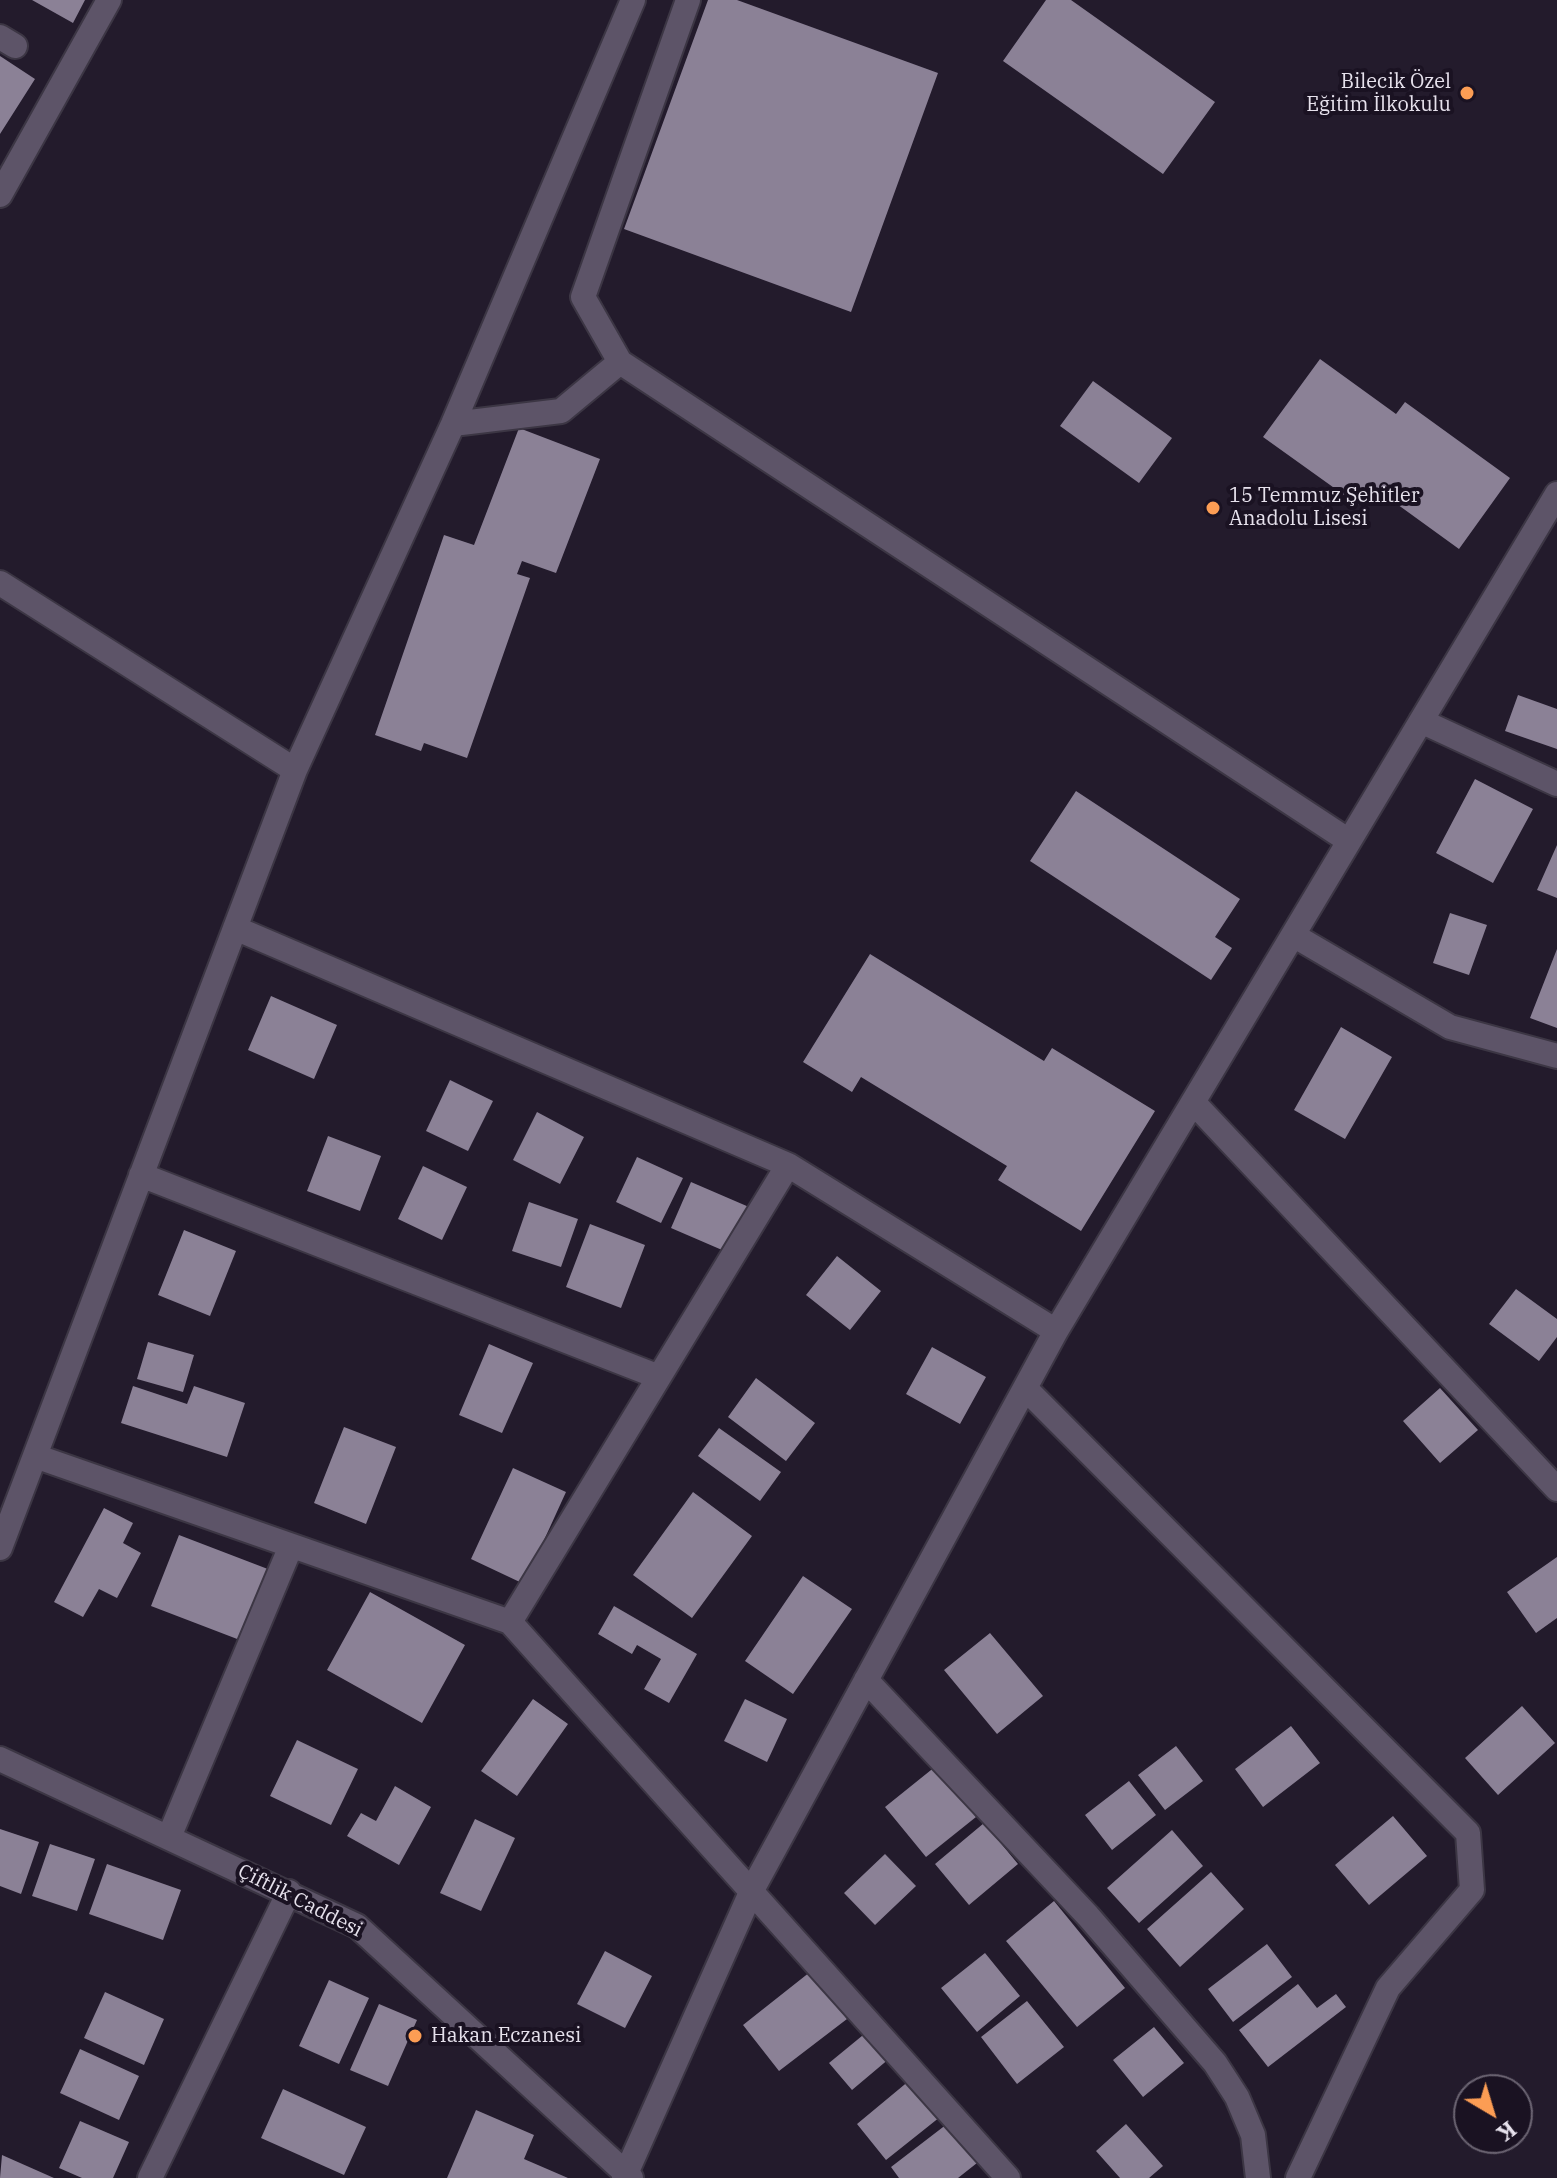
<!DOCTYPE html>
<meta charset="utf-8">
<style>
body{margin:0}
#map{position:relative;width:1557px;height:2178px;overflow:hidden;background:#231b2c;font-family:"IBM Plex Serif",serif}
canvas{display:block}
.north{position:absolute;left:1453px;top:2074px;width:80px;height:80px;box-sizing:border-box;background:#1a1222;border:2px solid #6c6573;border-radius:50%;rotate:142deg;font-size:22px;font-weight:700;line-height:32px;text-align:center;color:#e6e1ec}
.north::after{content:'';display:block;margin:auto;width:28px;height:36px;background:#fc9d54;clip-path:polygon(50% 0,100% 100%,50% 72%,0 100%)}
</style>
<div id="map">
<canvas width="1557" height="2178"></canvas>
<div class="north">K</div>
</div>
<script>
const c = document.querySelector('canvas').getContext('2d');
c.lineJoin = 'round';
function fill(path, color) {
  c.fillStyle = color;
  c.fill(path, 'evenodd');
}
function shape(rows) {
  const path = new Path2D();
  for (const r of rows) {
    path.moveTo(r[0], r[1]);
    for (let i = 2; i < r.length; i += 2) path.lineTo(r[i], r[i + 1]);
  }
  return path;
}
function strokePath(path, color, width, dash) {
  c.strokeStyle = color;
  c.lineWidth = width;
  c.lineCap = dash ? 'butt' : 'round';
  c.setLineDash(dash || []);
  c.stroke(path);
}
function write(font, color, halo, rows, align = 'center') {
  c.font = font + ' "IBM Plex Serif",serif';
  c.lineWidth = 8;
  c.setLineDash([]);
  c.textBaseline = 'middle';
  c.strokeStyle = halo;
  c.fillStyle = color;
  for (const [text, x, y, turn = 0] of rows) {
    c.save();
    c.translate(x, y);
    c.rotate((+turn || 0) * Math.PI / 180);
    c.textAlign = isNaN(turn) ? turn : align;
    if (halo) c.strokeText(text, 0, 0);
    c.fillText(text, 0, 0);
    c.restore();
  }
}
const building = shape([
 [32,0,85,0,73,23],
 [708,0,737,0,938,73,851,312,624,229],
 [1046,0,1071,0,1215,102,1163,174,1003,61],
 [0,56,35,79,0,134],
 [1320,359,1396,414,1405,402,1510,478,1459,549,1372,486,1358,505,1263,437],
 [1093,381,1172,438,1139,483,1060,426],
 [519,428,600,459,556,573,522,561,517,574,530,578,467,758,424,743,421,751,375,735,444,535,474,545],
 [1518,695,1557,709,1557,749,1505,731],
 [1475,779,1533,809,1493,883,1436,853],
 [1076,791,1240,899,1215,937,1232,948,1211,980,1030,861],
 [1557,845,1557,898,1537,890],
 [1450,913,1487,925,1469,975,1433,963],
 [1557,949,1557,1028,1530,1018],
 [870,954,1044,1061,1052,1048,1155,1111,1081,1231,998,1180,1007,1166,861,1077,852,1092,803,1062],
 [271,996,337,1025,314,1079,248,1050],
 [1341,1027,1392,1057,1345,1139,1294,1110],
 [450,1080,493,1101,468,1151,426,1131],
 [537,1112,584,1137,560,1184,513,1160],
 [328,1136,381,1156,360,1211,307,1191],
 [637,1157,683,1178,661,1223,616,1202],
 [423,1166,467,1187,442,1240,398,1219],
 [691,1182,749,1207,729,1253,671,1228],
 [529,1202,578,1219,561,1267,512,1251],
 [590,1224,645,1245,621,1308,566,1287],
 [184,1230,236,1251,210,1316,158,1295],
 [837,1256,881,1291,850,1330,806,1295],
 [1516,1289,1557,1319,1557,1337,1539,1361,1489,1324],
 [148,1342,194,1355,183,1392,137,1379],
 [489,1344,533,1363,502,1433,459,1415],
 [932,1347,986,1377,960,1424,906,1394],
 [756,1378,815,1423,786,1461,728,1417],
 [133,1386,187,1404,194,1386,245,1403,227,1457,121,1423],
 [1440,1388,1478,1430,1440,1463,1403,1421],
 [344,1427,396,1447,366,1524,314,1503],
 [719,1428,781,1472,760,1501,698,1456],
 [513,1468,566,1492,524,1584,471,1559],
 [693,1492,752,1536,692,1618,633,1575],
 [104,1508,133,1523,123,1543,141,1553,117,1598,99,1589,83,1617,54,1602],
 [179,1535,273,1571,245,1642,151,1606],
 [1557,1557,1557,1618,1536,1633,1507,1592],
 [803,1576,852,1609,793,1694,745,1661],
 [370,1592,465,1645,422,1723,327,1670],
 [614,1606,697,1654,669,1703,644,1689,661,1659,637,1645,632,1654,598,1634],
 [990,1633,1043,1696,997,1734,944,1670],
 [533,1699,568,1724,517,1796,481,1771],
 [745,1699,787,1719,767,1762,724,1741],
 [1522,1706,1555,1743,1498,1795,1465,1758],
 [1291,1726,1320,1763,1263,1807,1235,1769],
 [297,1740,358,1769,331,1825,270,1796],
 [1176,1746,1203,1781,1165,1810,1138,1775],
 [936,1766,976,1817,926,1857,885,1807],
 [1129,1781,1156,1815,1112,1850,1085,1815],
 [395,1786,431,1807,399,1865,347,1836,361,1813,376,1821],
 [1393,1816,1427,1856,1369,1905,1335,1865],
 [475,1819,515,1838,481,1911,440,1893],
 [984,1823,1018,1864,969,1905,935,1864],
 [0,1829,39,1842,21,1894,0,1886],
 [1172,1830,1203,1866,1139,1923,1107,1888],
 [50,1844,95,1859,77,1911,32,1896],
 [885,1854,916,1886,875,1925,844,1893],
 [107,1864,181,1890,163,1940,89,1914],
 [1211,1872,1244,1909,1180,1967,1147,1929],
 [1054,1901,1125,1988,1077,2027,1006,1941],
 [1267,1944,1292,1977,1233,2022,1208,1989],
 [605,1951,652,1976,625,2028,577,2004],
 [985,1953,1020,1996,977,2032,941,1988],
 [810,1972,847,2019,779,2071,743,2025],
 [329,1980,369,1998,339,2064,299,2046],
 [1298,1984,1317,2008,1336,1994,1346,2007,1268,2067,1239,2030],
 [105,1992,164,2019,144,2065,84,2038],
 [1027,2001,1064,2047,1017,2084,981,2037],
 [379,2004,417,2020,388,2086,350,2070],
 [1154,2027,1184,2063,1143,2097,1113,2060],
 [868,2031,890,2058,852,2090,829,2063],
 [80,2049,139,2076,119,2120,60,2093],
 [910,2080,940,2117,886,2160,857,2124],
 [283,2089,366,2127,344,2175,261,2138],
 [476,2110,534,2135,524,2159,568,2178,447,2178],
 [80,2121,129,2142,113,2178,82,2178,59,2168],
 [947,2124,977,2163,958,2178,899,2178,891,2167],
 [1126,2124,1163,2166,1149,2178,1120,2178,1096,2151],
 [2,2155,54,2178,0,2178]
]);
const minor = shape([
 [0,37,15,46],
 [0,195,109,0],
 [620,362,583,297,688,0],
 [453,424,561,411,620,362,1349,841],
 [0,583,295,770],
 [1421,721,1557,784],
 [235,928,788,1165,1056,1331],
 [1293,935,1450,1027,1557,1056],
 [1193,1102,1557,1489],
 [141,1175,659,1377],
 [1025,1388,1468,1833,1472,1890,1388,1988,1298,2178],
 [35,1456,510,1622,1008,2178],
 [0,1548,295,770,453,424,633,0],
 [510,1622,788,1165],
 [866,1680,1088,1916,1215,2063,1237,2097,1253,2135,1258,2178],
 [0,1759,357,1926,631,2178],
 [169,1837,291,1546],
 [150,2178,289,1892],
 [624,2178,752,1890,1056,1331,1557,494]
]);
const markers = [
 [1467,93,8,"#fc9d54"],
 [1213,508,8,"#fc9d54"],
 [415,2036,8,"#fc9d54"]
];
const poiNames = [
 ["Bilecik Özel",1451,82,"right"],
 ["Eğitim İlkokulu",1451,105,"right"],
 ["15 Temmuz Şehitler",1229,496],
 ["Anadolu Lisesi",1229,519],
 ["Hakan Eczanesi",431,2036]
];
const streetNames = [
 ["Çiftlik Caddesi",300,1901,27]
];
fill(building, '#8b8196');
strokePath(minor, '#3c3644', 28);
strokePath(minor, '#5d5468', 24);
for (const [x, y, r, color] of markers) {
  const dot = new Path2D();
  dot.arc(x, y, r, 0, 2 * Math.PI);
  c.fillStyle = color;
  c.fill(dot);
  strokePath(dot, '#1a1222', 3);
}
write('20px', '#e6e1ec', '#1a1222', poiNames, 'left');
write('20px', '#e6e1ec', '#1a1222', streetNames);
</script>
